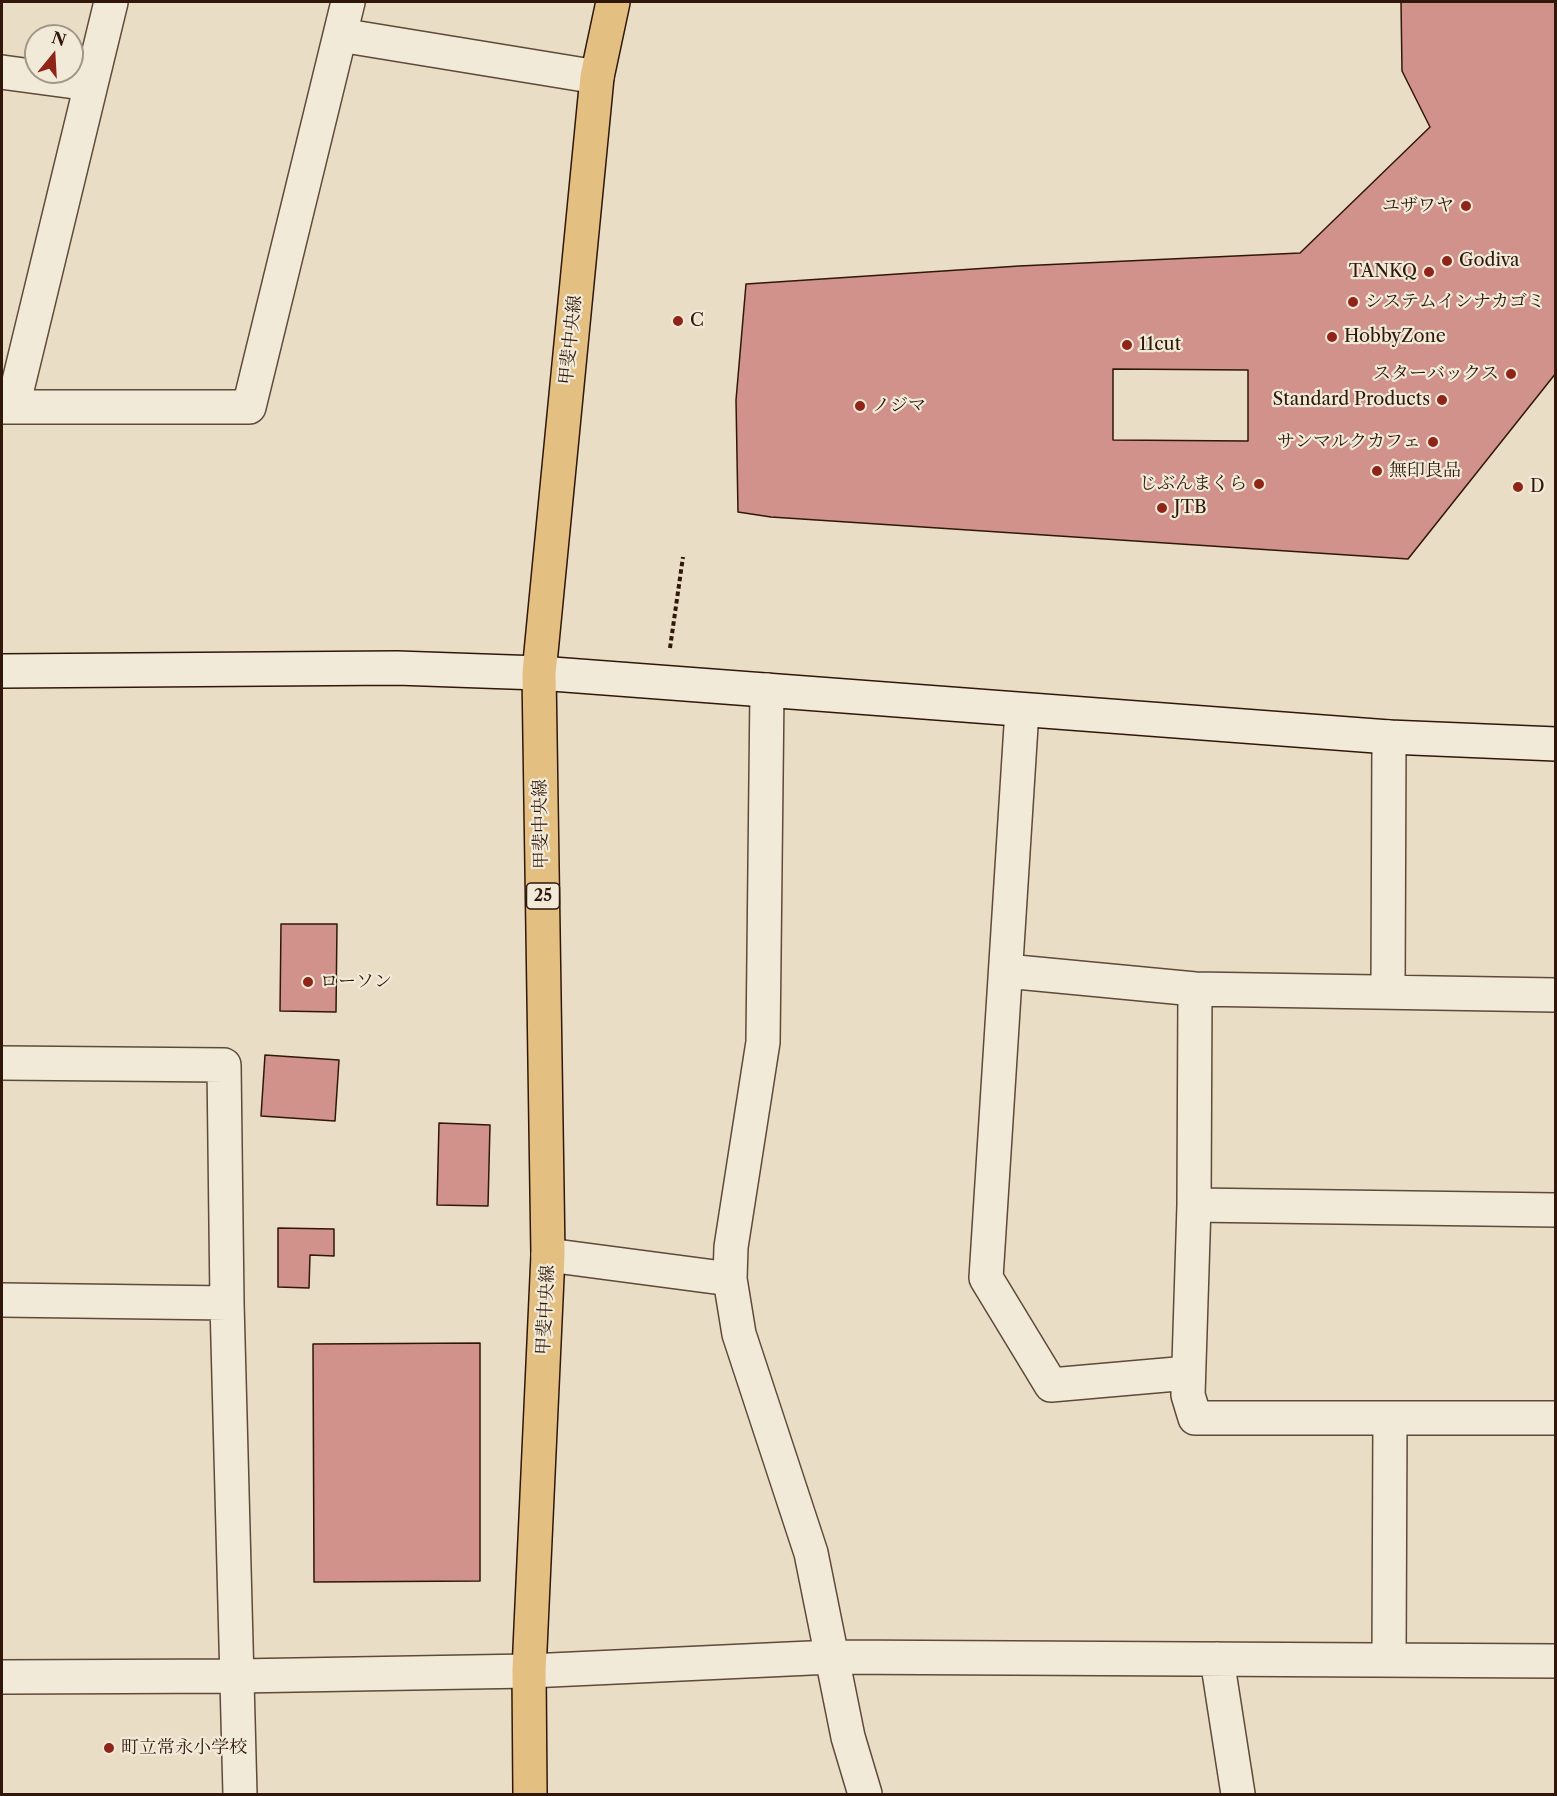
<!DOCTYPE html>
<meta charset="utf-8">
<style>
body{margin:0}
#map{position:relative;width:1557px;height:1796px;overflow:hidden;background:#e9dec5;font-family:"Libre Caslon Text",serif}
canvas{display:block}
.frame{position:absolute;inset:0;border:3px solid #311709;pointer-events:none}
.north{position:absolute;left:24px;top:24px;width:60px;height:60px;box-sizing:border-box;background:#f1ead9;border:2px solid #a49686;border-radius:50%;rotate:18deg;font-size:16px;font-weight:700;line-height:24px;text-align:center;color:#311709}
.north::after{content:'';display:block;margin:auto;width:21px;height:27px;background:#8f2418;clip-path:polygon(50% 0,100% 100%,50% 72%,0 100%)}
</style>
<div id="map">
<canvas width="1557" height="1796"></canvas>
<div class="frame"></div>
<div class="north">N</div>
</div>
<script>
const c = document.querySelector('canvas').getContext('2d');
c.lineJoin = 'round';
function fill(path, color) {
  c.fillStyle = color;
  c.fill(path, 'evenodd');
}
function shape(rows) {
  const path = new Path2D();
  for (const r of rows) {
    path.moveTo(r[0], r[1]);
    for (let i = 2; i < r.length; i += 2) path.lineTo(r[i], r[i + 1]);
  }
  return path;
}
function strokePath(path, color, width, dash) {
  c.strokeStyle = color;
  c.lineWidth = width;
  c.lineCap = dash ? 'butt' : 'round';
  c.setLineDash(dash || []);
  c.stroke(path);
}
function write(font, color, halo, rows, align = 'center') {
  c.font = font + ' "Libre Caslon Text","Noto Serif JP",serif';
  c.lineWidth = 4.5;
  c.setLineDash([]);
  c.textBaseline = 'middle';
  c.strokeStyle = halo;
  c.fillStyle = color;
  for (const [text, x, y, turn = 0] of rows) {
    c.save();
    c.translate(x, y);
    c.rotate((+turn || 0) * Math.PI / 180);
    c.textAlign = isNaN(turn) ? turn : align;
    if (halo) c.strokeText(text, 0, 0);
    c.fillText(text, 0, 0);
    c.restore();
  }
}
const building = shape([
 [1401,2,1556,2,1556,373,1408,559,771,517,738,512,736,400,746,284,1019,266,1300,253,1430,127,1402,71,1401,2],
 [1113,369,1248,370,1248,441,1113,440,1113,369],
 [281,924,337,924,336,1012,280,1011,281,924],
 [265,1055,339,1060,335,1121,261,1116,265,1055],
 [439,1123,490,1125,488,1206,437,1205,439,1123],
 [278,1228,334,1229,334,1256,310,1255,309,1288,278,1287,278,1228],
 [480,1343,480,1581,314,1582,313,1344,480,1343]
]);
const path = shape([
 [670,648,683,557]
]);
const street = shape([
 [340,35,597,77],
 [2,72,90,84],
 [13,406,111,2],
 [2,407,249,407,348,2],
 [767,690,763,1042,731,1247,730,1279,739,1334,811,1553,848,1737,865,1794],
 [1022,710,986,1278,1051,1385,1188,1373],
 [1006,971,1195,989,1556,995],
 [1195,989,1194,1205,1188,1395,1195,1418,1556,1418],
 [1388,992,1389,737],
 [2,1063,224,1065,227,1303,240,1794],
 [1194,1205,1556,1210],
 [548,1255,730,1279],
 [2,1300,227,1303],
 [1217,1659,1238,1794],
 [1389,1660,1390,1418],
 [2,1677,238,1676,529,1671,832,1657,1556,1661]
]);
const secondary = shape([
 [2,671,397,668,539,673,1389,737,1556,744]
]);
const primary = shape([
 [530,1794,529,1671,548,1255,539,673,597,77,613,2]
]);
const markers = [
 [1466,206,6,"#8f2418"],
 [1447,261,6,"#8f2418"],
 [1429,272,6,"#8f2418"],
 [1353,302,6,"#8f2418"],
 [678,321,6,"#8f2418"],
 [1332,337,6,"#8f2418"],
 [1127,345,6,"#8f2418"],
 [1511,374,6,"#8f2418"],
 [1442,400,6,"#8f2418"],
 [860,406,6,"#8f2418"],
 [1433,442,6,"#8f2418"],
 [1377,471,6,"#8f2418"],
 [1259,484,6,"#8f2418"],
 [1518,487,6,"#8f2418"],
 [1162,508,6,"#8f2418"],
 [308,982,6,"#8f2418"],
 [109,1748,6,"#8f2418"]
];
const shields = [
 [543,896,33]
];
const shieldNames = [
 ["25",543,896]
];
const poiNames = [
 ["ユザワヤ",1454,206,"right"],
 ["Godiva",1459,261],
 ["TANKQ",1417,272,"right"],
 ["システムインナカゴミ",1365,302],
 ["C",690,321],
 ["HobbyZone",1344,337],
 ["11cut",1139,345],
 ["スターバックス",1499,374,"right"],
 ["Standard Products",1430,400,"right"],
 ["ノジマ",872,406],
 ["サンマルクカフェ",1421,442,"right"],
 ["無印良品",1389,471],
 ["じぶんまくら",1247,484,"right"],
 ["D",1530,487],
 ["JTB",1174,508],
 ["ローソン",320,982],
 ["町立常永小学校",121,1748]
];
const streetNames = [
 ["甲斐中央線",571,340,-84],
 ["甲斐中央線",541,824,-91],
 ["甲斐中央線",546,1310,-87]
];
fill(building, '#d0928a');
strokePath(building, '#311709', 1.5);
strokePath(street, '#5f4938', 36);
strokePath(secondary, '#311709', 36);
strokePath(primary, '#311709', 36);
strokePath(path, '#311709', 4, [4.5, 3]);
strokePath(street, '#f1ead9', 33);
strokePath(secondary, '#f1ead9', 33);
strokePath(primary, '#e4bf82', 33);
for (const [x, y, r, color] of markers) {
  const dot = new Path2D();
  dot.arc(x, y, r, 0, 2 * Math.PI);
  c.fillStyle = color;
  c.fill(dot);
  strokePath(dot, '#f1ead9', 2);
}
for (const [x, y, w] of shields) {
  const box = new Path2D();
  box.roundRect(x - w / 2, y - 13, w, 26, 4.5);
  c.fillStyle = '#f1ead9';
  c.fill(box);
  strokePath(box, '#311709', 1.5);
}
write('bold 16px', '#311709', null, shieldNames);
write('18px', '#311709', '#f1ead9', poiNames, 'left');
write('18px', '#311709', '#f1ead9', streetNames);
</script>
